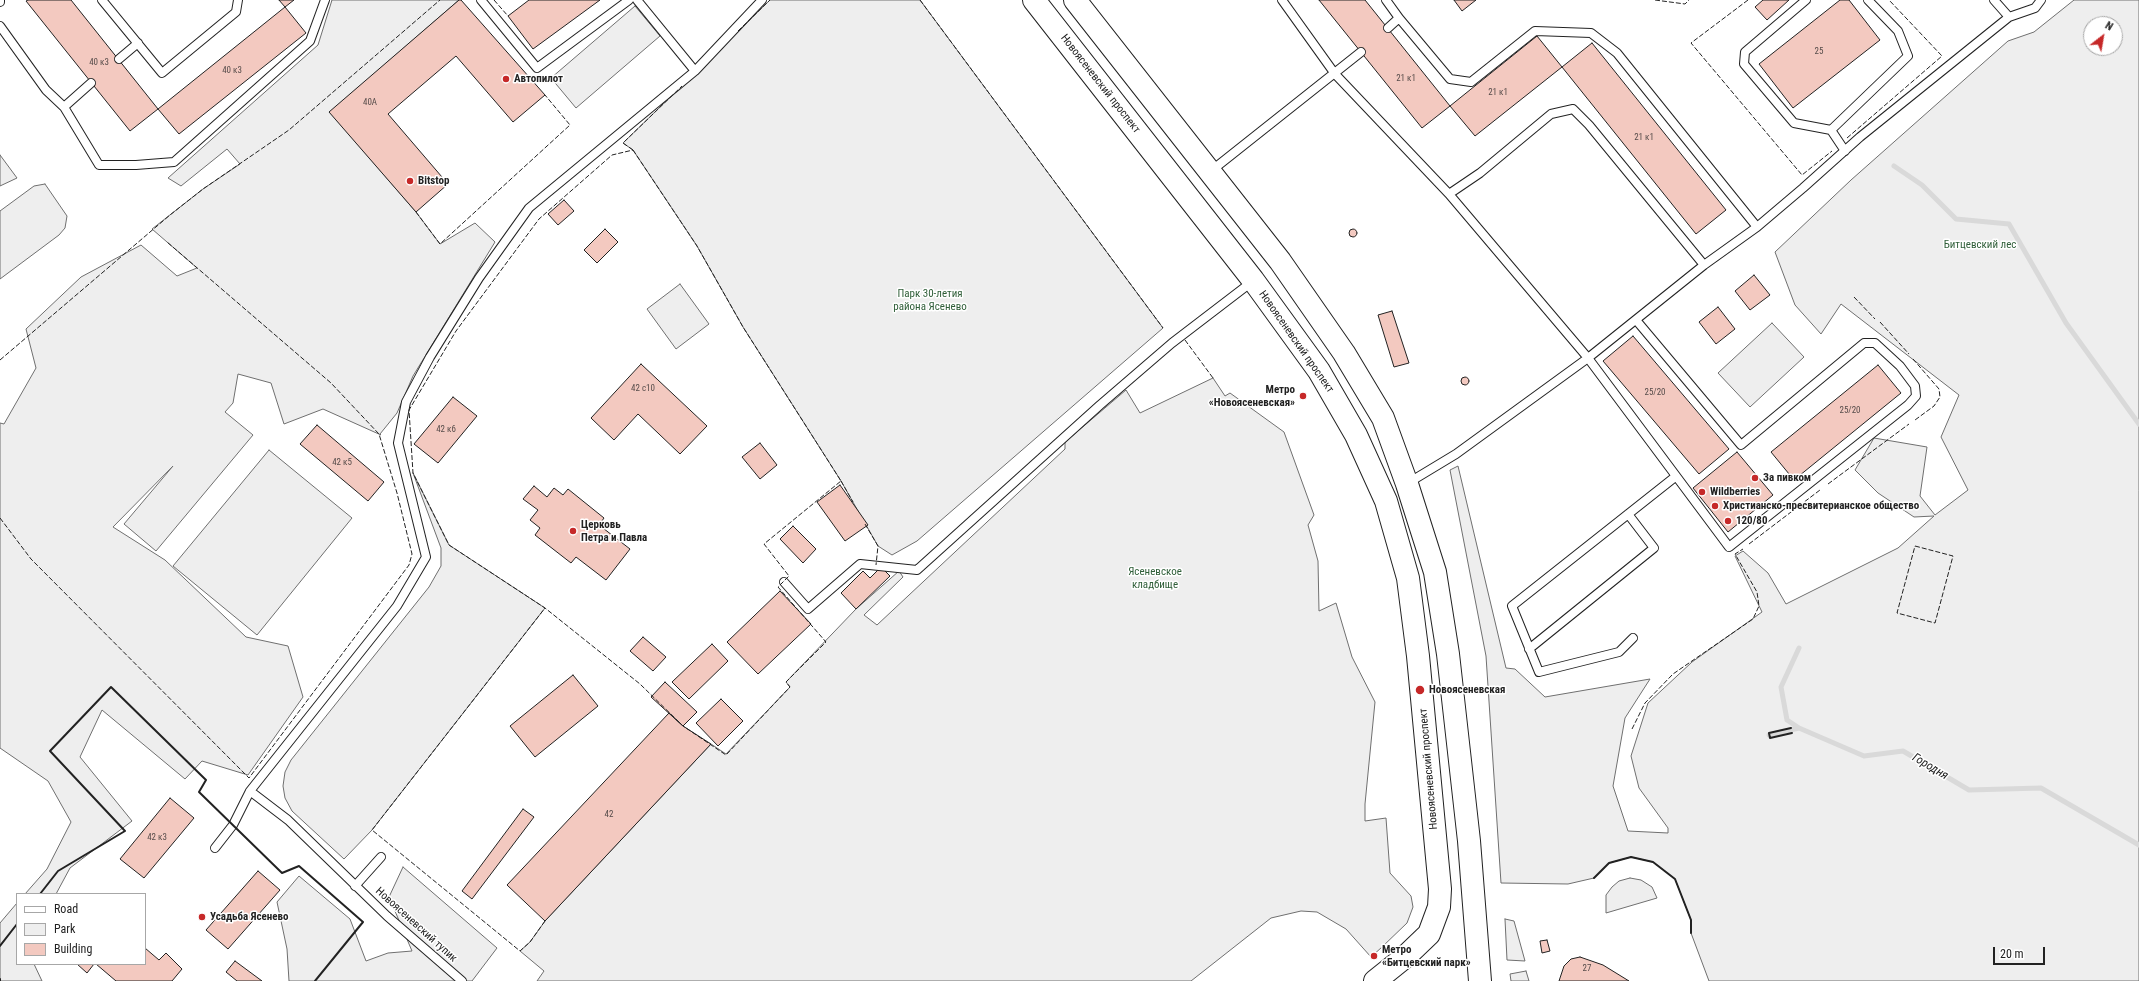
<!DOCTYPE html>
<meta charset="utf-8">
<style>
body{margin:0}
#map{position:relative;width:2139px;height:981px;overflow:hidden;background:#fff;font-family:"Roboto Condensed",sans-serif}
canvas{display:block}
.legend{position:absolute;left:16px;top:893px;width:130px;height:72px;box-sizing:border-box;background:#fff;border:1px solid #a7a7a7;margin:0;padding:5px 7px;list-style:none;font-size:12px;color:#222}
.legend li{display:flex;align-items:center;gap:8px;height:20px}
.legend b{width:20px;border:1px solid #a7a7a7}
.north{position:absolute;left:2083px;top:16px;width:40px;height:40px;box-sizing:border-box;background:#fff;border:1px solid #a7a7a7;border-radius:50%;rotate:31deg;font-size:11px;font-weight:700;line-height:16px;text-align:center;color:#222}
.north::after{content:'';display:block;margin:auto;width:14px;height:18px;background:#c62828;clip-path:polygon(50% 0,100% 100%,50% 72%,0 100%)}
.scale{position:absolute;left:1993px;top:947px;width:52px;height:18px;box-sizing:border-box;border:2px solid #222;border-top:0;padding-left:5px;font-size:12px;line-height:14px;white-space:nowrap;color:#222;-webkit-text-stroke:3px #fff;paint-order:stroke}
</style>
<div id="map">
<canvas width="2139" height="981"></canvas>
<ul class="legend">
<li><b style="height:5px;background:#fff"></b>Road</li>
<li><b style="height:11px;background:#eee"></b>Park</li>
<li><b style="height:11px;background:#f3c9c0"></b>Building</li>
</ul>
<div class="north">N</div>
<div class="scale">20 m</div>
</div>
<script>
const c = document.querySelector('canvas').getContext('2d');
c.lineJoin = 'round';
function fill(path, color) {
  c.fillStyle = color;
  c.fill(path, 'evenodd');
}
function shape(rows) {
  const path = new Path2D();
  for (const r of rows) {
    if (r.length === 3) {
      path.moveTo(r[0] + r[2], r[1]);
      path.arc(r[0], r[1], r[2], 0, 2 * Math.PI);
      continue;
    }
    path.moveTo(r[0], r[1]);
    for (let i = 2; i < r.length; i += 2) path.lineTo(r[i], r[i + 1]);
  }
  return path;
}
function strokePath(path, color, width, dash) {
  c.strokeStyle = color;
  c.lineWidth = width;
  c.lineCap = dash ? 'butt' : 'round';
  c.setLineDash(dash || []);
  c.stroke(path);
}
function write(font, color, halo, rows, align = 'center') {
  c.font = font + ' "Roboto Condensed",sans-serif';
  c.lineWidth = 3;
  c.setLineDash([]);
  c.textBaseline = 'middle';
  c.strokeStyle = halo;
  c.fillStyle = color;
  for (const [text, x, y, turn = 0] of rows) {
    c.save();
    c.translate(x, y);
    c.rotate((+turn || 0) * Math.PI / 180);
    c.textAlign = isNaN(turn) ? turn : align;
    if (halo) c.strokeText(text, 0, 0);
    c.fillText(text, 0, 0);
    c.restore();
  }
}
const green = shape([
 [332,0,459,0,330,112,416,212,440,244,475,223,495,242,413,376,397,413,380,434,381,435,323,409,284,424,271,383,238,374,233,403,225,412,253,435,156,551,124,524,173,466,113,527,165,560,246,637,288,646,303,697,248,775,202,761,185,779,102,710,80,757,132,821,70,868,56,894,25,894,47,869,71,822,48,781,0,748,0,423,4,424,36,368,26,329,81,277,141,245,177,276,197,268,152,229,203,189,240,164,227,149,181,186,168,178,318,45,332,0],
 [770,0,920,0,1163,328,917,541,892,555,878,546,841,481,743,327,697,246,633,150,623,143,770,0],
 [2074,0,2139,0,2139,981,1709,981,1691,933,1691,920,1675,879,1653,862,1631,857,1609,863,1594,878,1568,884,1501,883,1486,656,1450,470,1458,466,1506,668,1515,669,1545,697,1650,679,1625,718,1613,786,1628,831,1668,833,1668,828,1639,788,1631,756,1648,703,1692,662,1762,612,1735,556,1743,551,1768,573,1786,604,1898,548,1934,516,1914,517,1878,493,1855,470,1874,438,1927,447,1920,496,1935,515,1968,490,1941,437,1959,395,1841,304,1821,334,1795,305,1775,252,1851,180,2008,41,2034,32,2074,0],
 [2091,24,2115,24,2115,48,2091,48,2091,24],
 [635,6,660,36,576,108,551,78,635,6],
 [0,155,17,178,0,186,0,155],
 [45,184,67,216,65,228,59,235,0,279,0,211,34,186,45,184],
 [680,284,709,324,676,349,647,309,680,284],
 [1772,323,1804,357,1750,407,1718,373,1772,323],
 [1213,378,1225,396,1230,393,1284,432,1314,515,1308,525,1318,561,1319,611,1336,603,1352,657,1375,702,1365,804,1365,821,1386,818,1390,873,1411,896,1413,907,1407,923,1382,947,1371,957,1346,929,1317,912,1301,911,1271,918,1191,981,537,981,544,971,520,951,530,942,545,921,711,744,726,754,790,687,786,682,856,609,899,571,903,577,864,615,877,625,1065,449,1065,442,1126,390,1140,413,1213,378],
 [269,450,352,518,257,635,173,566,269,450],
 [413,473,449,545,545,608,372,830,344,859,292,811,285,798,283,786,285,772,291,760,429,587,441,566,441,548,413,473],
 [403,867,497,948,472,981,289,981,287,949,277,902,299,876,350,919,366,961,388,953,412,951,389,897,403,867],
 [1630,878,1641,880,1652,887,1657,898,1606,913,1606,895,1612,887,1619,881,1630,878],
 [17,903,17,964,34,964,42,981,0,981,0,923,17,903],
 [1505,919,1514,921,1525,961,1507,960,1505,919],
 [1526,971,1529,981,1511,981,1510,974,1526,971]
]);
const stream = shape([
 [1894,166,1922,185,1956,219,2009,224,2066,323,2139,424],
 [1799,648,1781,687,1787,720,1799,728,1864,756,1903,751,1969,790,2041,788,2139,845],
 [1769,735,1799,728]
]);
const building = shape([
 [28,0,71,0,158,109,130,131,26,1,28,0],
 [279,0,294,0,285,7,279,0],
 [459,0,461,0,545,95,513,122,456,56,388,114,448,184,416,212,329,112,459,0],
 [529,0,600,0,533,49,508,16,529,0],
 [1319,0,1365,0,1450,106,1422,128,1319,0],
 [1454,0,1476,0,1462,11,1454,0],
 [1763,0,1789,0,1767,20,1755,7,1763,0],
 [1840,0,1849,0,1880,40,1793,108,1759,64,1840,0],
 [285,7,306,33,179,134,158,109,285,7],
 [1537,36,1562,67,1475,136,1450,106,1537,36],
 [1592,43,1726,210,1696,234,1562,67,1592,43],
 [564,200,574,211,558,225,548,214,564,200],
 [605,229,618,242,597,263,584,250,605,229],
 [1353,233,4],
 [1754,275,1770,295,1750,310,1735,291,1754,275],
 [1718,307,1735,329,1716,344,1699,322,1718,307],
 [1392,311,1409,363,1394,367,1378,315,1392,311],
 [1633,336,1729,449,1699,474,1603,361,1633,336],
 [641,364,707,426,680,454,638,414,614,440,591,418,641,364],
 [1878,365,1901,393,1794,480,1771,452,1878,365],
 [1465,381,4],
 [453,397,477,416,438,463,414,444,453,397],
 [317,425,384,482,368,501,300,444,317,425],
 [760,443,777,465,760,479,742,457,760,443],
 [1737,452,1773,495,1728,532,1693,488,1737,452],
 [840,485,868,525,845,541,817,502,840,485],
 [534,486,547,497,554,488,563,495,568,489,604,518,599,525,630,549,606,580,576,557,571,563,535,535,540,528,530,520,538,510,523,499,534,486],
 [793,526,816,549,803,563,780,539,793,526],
 [881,567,890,576,856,609,841,593,863,571,870,578,881,567],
 [780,591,811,624,758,674,727,642,780,591],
 [643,637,666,657,653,671,630,651,643,637],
 [712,644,728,661,689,699,672,682,712,644],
 [573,675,598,706,535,757,510,726,573,675],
 [665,682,697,712,683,726,651,697,665,682],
 [721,699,743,721,718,746,696,723,721,699],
 [669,713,683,726,711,744,545,921,507,885,669,713],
 [170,798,194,818,144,878,120,859,170,798],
 [523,809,534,817,472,899,462,891,523,809],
 [258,871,280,890,228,949,206,930,258,871],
 [1547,940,1550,951,1542,953,1540,941,1547,940],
 [145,948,159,960,166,953,182,969,172,981,116,981,96,964,145,964,145,948],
 [1580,957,1603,965,1629,981,1559,981,1564,966,1571,959,1580,957],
 [235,961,262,981,237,981,226,972,235,961],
 [77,964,94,964,87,973,77,964]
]);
const lane = shape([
 [102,0,162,73,236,12,238,0],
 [481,0,537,68,629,0],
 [637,0,695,71],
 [1282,0,1335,74,1449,194,1588,358,1729,547,1908,405,1916,396,1915,386,1900,366,1875,343,1864,343,1741,445,1636,320],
 [1386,0,1399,18],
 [1806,0,1745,52,1744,64,1794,123,1831,130,1845,151],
 [1994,0,2009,17],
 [0,2,0,0],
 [0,26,46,90,64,107,99,165,136,165,174,162,310,41,325,0],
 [1388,28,1399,18,1450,79,1471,82,1535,31,1591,33,1617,53,1757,227],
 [119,59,138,43],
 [64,107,91,83],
 [1831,130,1908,56,1898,31,1868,0],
 [1211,171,1361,52],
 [1449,194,1480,173,1551,114,1573,109,1589,125,1704,265],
 [1408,483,1456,454,1588,358,1704,265,1757,227,1803,188,1860,137,2009,17,2035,8,2041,0],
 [784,582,808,609,860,564,917,570,1100,405,1172,343,1253,281],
 [1633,638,1619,652,1539,672,1512,606,1675,477],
 [1529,649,1654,548,1628,514],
 [250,791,288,820,387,916,462,981],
 [215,848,233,825,250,791,397,606,426,557,398,443,406,402,430,357,479,278,529,208,695,71,762,0],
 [355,886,381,857]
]);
const secondary = shape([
 [1034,0,1253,280,1319,371,1356,435,1386,501,1408,578,1418,656,1440,889,1439,907,1429,934,1405,957,1375,981],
 [1075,0,1280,261,1344,353,1383,418,1407,484,1435,572,1448,654,1469,841,1480,981]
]);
const fence = shape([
 [494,0,508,16],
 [920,0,1163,328],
 [1655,0,1685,4,1689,0],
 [1748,0,1691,43,1802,175,1832,151],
 [738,31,770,0],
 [1847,138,1942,56,1889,0],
 [633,150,697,246,743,327,841,481,764,544,789,576,778,587,826,642,786,682,790,687,726,755,683,726,640,684,545,608,449,545,413,473,409,410,456,331,539,219,612,155,633,150],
 [633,150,623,143,682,86],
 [416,212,440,244,570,125,545,95],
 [1854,297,1875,319],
 [1880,322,1909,354],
 [1185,340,1213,378],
 [1913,359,1939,389,1940,397,1934,406,1915,420],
 [0,360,170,215,203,189,289,130,440,0],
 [841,481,853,502],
 [1828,484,1909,424],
 [0,518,31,559,249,778,409,565,412,554,397,493,379,434,331,383,167,242],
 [865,524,878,546,876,565],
 [1749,544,1820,490],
 [1915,546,1953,556,1935,623,1897,613,1915,546],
 [1632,729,1645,703,1673,674,1753,619,1759,606,1757,592,1735,554,1743,549],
 [545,921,530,942,520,951,372,830,545,608]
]);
const wall = shape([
 [1791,728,1769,733,1770,738,1792,733],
 [1594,878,1609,863,1631,857,1653,862,1675,879,1691,920,1691,933],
 [40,894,58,871,125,831,50,751,111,687,206,780,199,792,282,873,299,866,363,922,315,981],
 [0,946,17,924],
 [0,979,0,981]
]);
const markers = [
 [506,79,4,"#c62828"],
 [410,181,4,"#c62828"],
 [1303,396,4,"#c62828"],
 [1755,478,4,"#c62828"],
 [1702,492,4,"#c62828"],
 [1715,506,4,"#c62828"],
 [1728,521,4,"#c62828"],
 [573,531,4,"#c62828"],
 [1420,690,5,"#c62828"],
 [202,917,4,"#c62828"],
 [1374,956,4,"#c62828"]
];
const numberNames = [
 ["25",1819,52],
 ["40 к3",99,63],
 ["40 к3",232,71],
 ["21 к1",1406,79],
 ["21 к1",1498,93],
 ["40А",370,103],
 ["21 к1",1644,138],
 ["42 с10",643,389],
 ["25/20",1655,393],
 ["25/20",1850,411],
 ["42 к6",446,430],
 ["42 к5",342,463],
 ["42",609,815],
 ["42 к3",157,838],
 ["27",1587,969]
];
const poiNames = [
 ["Автопилот",514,79],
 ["Bitstop",418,181],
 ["Метро",1295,390,"right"],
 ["«Новоясеневская»",1295,403,"right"],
 ["За пивком",1763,478],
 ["Wildberries",1710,492],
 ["Христианско-пресвитерианское общество",1723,506],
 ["120/80",1736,521],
 ["Церковь",581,525],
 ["Петра и Павла",581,538],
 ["Новоясеневская",1429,690],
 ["Усадьба Ясенево",210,917],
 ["Метро",1382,950],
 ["«Битцевский парк»",1382,963]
];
const streetNames = [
 ["Новоясеневский проспект",1100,84,52],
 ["Новоясеневский проспект",1296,342,55],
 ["Новоясеневский проспект",1429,769,-95],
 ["Новоясеневский тупик",416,925,42]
];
const parkNames = [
 ["Битцевский лес",1980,245],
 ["Парк 30-летия",930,294],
 ["района Ясенево",930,307],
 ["Ясеневское",1155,572],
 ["кладбище",1155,585]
];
const waterNames = [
 ["Городня",1930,767,31]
];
fill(green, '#eee');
strokePath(green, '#6f6f6f', 1);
strokePath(stream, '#d9d9d9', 5);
fill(building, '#f3c9c0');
strokePath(building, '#222', 1);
strokePath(lane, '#222', 10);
strokePath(secondary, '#222', 24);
strokePath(lane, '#fff', 8);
strokePath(secondary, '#fff', 22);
strokePath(fence, '#222', 1, [5, 2]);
strokePath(wall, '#222', 2);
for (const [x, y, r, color] of markers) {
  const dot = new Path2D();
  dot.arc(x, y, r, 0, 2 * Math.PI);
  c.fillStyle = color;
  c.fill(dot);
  strokePath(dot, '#fff', 1.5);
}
write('9px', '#564c4a', null, numberNames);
write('bold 11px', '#222', '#fff', poiNames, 'left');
write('11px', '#222', '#fff', streetNames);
write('11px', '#2f5e38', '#fff', parkNames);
write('italic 12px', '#222', '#fff', waterNames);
</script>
